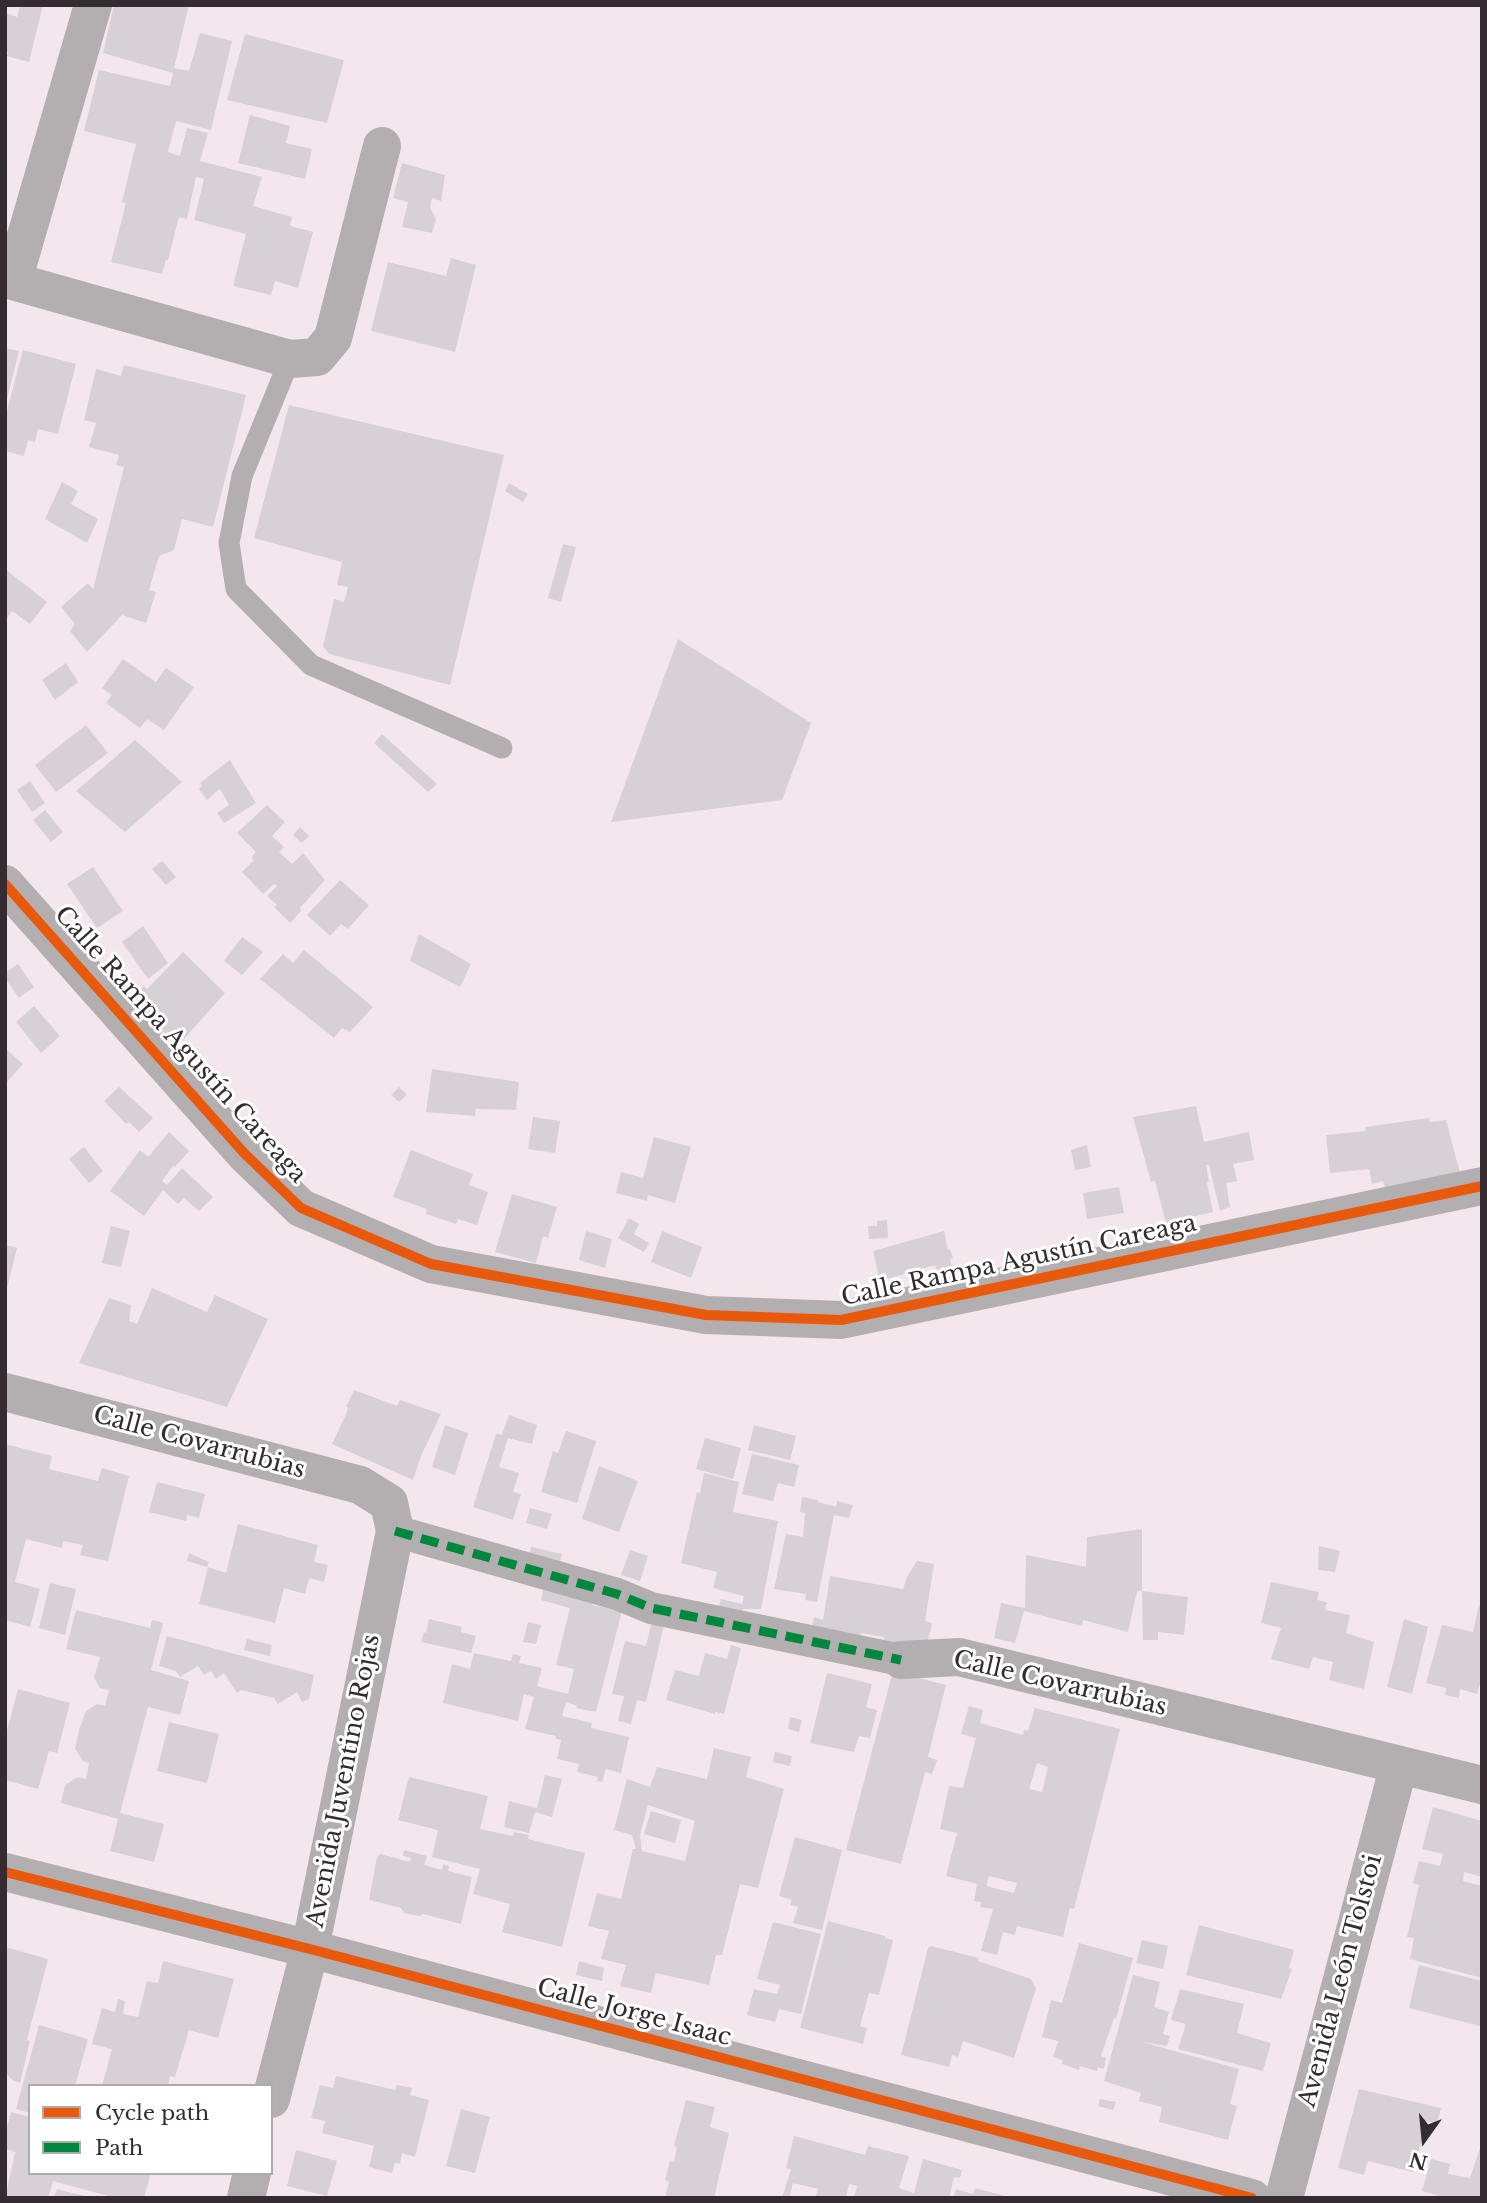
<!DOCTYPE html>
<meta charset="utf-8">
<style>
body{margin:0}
#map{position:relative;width:1487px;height:2203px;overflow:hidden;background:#f3e7ed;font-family:"Libre Baskerville",serif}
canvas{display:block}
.frame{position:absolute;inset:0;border:7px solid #352c31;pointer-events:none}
.legend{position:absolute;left:28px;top:2084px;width:245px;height:91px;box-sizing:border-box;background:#fff;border:2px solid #aeabad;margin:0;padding:9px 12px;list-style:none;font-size:21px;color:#352c31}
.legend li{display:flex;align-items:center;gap:14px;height:35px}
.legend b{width:35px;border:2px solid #aeabad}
.north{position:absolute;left:1389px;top:2105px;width:70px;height:70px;-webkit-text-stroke:5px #fff;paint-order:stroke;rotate:195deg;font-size:19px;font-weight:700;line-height:28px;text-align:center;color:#352c31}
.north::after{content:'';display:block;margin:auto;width:24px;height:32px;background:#352c31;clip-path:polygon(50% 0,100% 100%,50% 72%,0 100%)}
</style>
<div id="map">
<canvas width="1487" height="2203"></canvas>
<div class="frame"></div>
<ul class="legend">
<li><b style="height:9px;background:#e8590c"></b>Cycle path</li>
<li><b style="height:9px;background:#00873e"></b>Path</li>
</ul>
<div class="north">N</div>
</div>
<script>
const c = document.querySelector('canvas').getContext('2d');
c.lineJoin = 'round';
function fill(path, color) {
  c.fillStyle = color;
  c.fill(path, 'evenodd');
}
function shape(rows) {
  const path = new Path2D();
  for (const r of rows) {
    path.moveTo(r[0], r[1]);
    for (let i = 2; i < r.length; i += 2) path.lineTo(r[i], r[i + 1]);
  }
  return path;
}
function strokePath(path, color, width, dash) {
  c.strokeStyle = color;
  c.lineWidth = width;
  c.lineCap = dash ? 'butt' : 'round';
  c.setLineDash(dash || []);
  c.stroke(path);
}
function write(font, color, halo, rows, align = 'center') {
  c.font = font + ' "Libre Baskerville",serif';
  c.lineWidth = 6;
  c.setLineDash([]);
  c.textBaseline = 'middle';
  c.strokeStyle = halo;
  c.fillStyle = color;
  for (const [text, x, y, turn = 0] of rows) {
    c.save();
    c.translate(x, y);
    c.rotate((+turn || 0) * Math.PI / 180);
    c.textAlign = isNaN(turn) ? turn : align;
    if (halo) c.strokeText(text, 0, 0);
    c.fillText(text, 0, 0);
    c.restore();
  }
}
const building = shape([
 [20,5,43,5,29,62,7,56,8,52,5,51,5,13,17,17],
 [114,5,189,5,174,68,189,71,200,33,232,41,211,130,176,121,168,152,180,156,187,128,208,133,200,161,262,177,253,206,292,217,290,226,313,232,298,288,275,281,271,295,233,286,246,234,194,220,204,179,196,177,187,219,179,217,168,260,166,260,162,274,111,262,126,203,122,202,136,144,84,131,99,70,170,86,173,73,103,53],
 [245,34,344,60,327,123,227,100],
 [250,115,290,126,286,143,312,149,305,179,238,163],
 [402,163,445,175,441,201,432,198,430,207,436,219,432,233,402,227,408,202,393,198],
 [451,258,476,265,455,352,371,331,388,262,446,276],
 [5,348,19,351,6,403,5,403],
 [23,350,76,364,58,434,38,429,35,442,28,440,24,456,5,451,5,418],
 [124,365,246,395,213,527,182,519,174,550,159,556,149,590,156,592,146,623,122,615,87,652,70,631,75,624,61,607,88,583,93,589,124,467,116,465,119,455,89,447,96,423,84,420,96,369,121,376],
 [289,405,504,455,450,685,329,654,323,646,334,599,344,602,348,587,337,585,342,562,254,538],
 [62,482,78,491,71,504,98,519,87,543,45,519],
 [509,483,528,494,523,502,505,491],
 [563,544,576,547,561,602,548,598],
 [5,569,47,602,30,624,12,611,7,618,5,617],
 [678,639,811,723,782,800,611,822],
 [123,659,156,682,166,668,194,687,164,730,147,719,140,728,106,703,112,695,102,688],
 [66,663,78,682,55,700,42,680],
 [86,725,108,753,56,792,35,765],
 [382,734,437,784,428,792,374,743],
 [135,740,182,782,125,832,76,791],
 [230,760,256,803,224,823,217,813,229,805,220,789,207,800,199,789,202,786,200,783],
 [30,781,45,803,32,812,17,790],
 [267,805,285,822,272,836,284,847,279,852,292,864,303,853,325,880,300,908,301,911,290,923,274,907,277,905,267,896,277,886,274,884,263,894,242,872,254,860,251,858,256,852,237,833],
 [45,810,63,832,51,842,33,820],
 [300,827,309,836,302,843,293,835],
 [162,861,176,877,166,885,152,869],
 [93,867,123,911,97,928,67,884],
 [340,880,369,905,348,929,341,924,330,936,307,915],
 [143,926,168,963,148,979,122,942],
 [419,934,471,964,460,987,410,961],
 [242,937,263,952,242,975,224,961],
 [304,950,373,1007,350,1032,342,1028,334,1038,260,979,283,954,293,963],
 [183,952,225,993,167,1058,121,1010,144,986,147,989],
 [18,964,34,987,19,998,5,978,5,973],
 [34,1006,60,1036,41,1053,16,1022],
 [5,1048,23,1064,5,1084],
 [432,1069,519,1082,516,1110,476,1109,475,1116,426,1112],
 [119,1087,153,1118,139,1132,129,1122,126,1124,104,1101],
 [399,1087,407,1095,399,1102,391,1095],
 [1196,1106,1204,1142,1249,1132,1254,1160,1233,1164,1237,1181,1226,1183,1230,1207,1220,1211,1209,1165,1206,1165,1209,1182,1207,1183,1213,1212,1166,1223,1155,1181,1151,1182,1133,1117],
 [533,1117,560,1121,555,1153,528,1149],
 [1429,1118,1430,1122,1446,1120,1460,1173,1385,1187,1383,1181,1372,1184,1369,1169,1330,1173,1326,1135,1366,1131,1365,1127],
 [169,1132,189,1151,175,1167,173,1166,162,1181,167,1185,182,1168,213,1197,199,1211,184,1198,178,1204,163,1190,144,1216,110,1191,140,1150,148,1157],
 [654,1137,691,1147,675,1203,648,1195,647,1201,616,1193,621,1172,643,1178],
 [1087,1145,1091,1167,1075,1170,1071,1150],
 [84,1147,103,1171,89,1183,69,1159],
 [411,1150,473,1174,469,1185,488,1192,477,1225,458,1219,456,1224,426,1214,427,1209,393,1197],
 [1119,1187,1124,1213,1087,1219,1083,1193],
 [512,1194,557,1207,548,1238,543,1236,536,1263,495,1252],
 [629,1218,639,1224,634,1234,649,1243,644,1252,618,1238],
 [887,1220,888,1238,869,1239,868,1226,877,1226,877,1221],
 [111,1226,130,1231,121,1267,102,1263],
 [586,1231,612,1239,605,1268,579,1260],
 [662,1231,702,1247,691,1278,651,1262],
 [944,1231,948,1250,950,1249,953,1258,950,1259,955,1278,940,1282,935,1265,880,1281,873,1251],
 [5,1245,17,1248,6,1293,5,1293],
 [152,1288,207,1312,215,1295,268,1319,227,1407,79,1363,109,1298,131,1305,129,1321,137,1324],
 [354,1390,397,1406,400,1400,441,1414,421,1456,413,1480,332,1444,346,1414,348,1407,346,1407],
 [509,1415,537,1425,532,1444,508,1438,499,1467,519,1473,513,1492,521,1494,513,1520,473,1507,496,1434,502,1435],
 [445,1425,468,1433,455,1475,432,1467],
 [754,1425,796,1436,790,1460,748,1450],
 [566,1431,596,1441,577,1503,541,1492,553,1451,558,1453],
 [705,1438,741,1448,733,1479,696,1469],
 [5,1444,52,1456,49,1469,98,1481,102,1468,129,1476,108,1561,80,1555,83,1545,63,1541,62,1548,26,1539,15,1582,40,1589,30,1627,5,1620],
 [752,1454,799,1465,794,1487,778,1483,773,1501,742,1494],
 [599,1466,638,1481,619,1532,582,1519],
 [704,1473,739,1482,733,1512,778,1521,761,1609,743,1609,739,1618,717,1612,721,1599,742,1604,744,1596,713,1588,717,1572,681,1563,697,1492,700,1493],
 [157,1482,205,1494,199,1518,187,1515,186,1521,149,1512],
 [802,1497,818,1500,818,1502,836,1507,837,1501,853,1505,849,1518,834,1515,817,1602,805,1600,806,1594,774,1589,786,1534,803,1537,805,1513,800,1512],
 [530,1508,552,1514,547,1529,526,1523],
 [238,1524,318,1545,314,1562,328,1565,324,1582,309,1578,305,1594,284,1588,275,1623,199,1604,208,1567,226,1573],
 [1142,1529,1142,1591,1137,1591,1128,1632,1083,1620,1082,1626,1024,1611,1015,1643,994,1638,1001,1603,1025,1608,1026,1555,1086,1567,1087,1537],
 [1319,1546,1340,1551,1335,1572,1318,1570],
 [531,1547,562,1554,559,1564,529,1557],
 [630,1550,648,1556,640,1581,621,1575],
 [189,1553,209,1562,207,1567,187,1561],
 [917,1561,934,1564,925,1621,932,1623,927,1645,920,1650,884,1642,884,1637,861,1633,860,1637,812,1627,814,1617,823,1620,830,1576,903,1589,907,1577],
 [1271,1582,1319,1592,1317,1600,1327,1602,1325,1610,1350,1615,1346,1633,1374,1642,1364,1689,1329,1680,1333,1662,1313,1657,1309,1669,1271,1659,1281,1628,1261,1623],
 [50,1583,76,1589,65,1635,39,1628],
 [545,1583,595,1593,592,1605,622,1611,596,1712,576,1708,577,1706,566,1702,562,1716,592,1723,591,1728,629,1737,621,1773,606,1769,602,1782,597,1781,598,1777,577,1772,579,1764,557,1759,561,1740,555,1738,556,1736,525,1729,534,1697,524,1694,518,1721,443,1703,452,1664,470,1669,474,1653,511,1661,513,1654,521,1656,519,1663,542,1668,537,1686,568,1694,574,1669,556,1665,570,1608,541,1600],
 [1142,1591,1188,1597,1184,1635,1158,1632,1158,1640,1143,1640],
 [1479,1605,1482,1606,1482,1677,1477,1694,1460,1689,1459,1698,1445,1695,1446,1688,1426,1683,1442,1625,1473,1632],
 [76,1610,150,1628,152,1620,163,1623,151,1670,189,1681,180,1715,148,1707,120,1813,164,1824,154,1862,110,1851,118,1819,61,1803,65,1785,78,1777,86,1779,89,1763,83,1761,75,1749,79,1730,86,1711,97,1704,105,1706,109,1690,100,1688,94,1678,100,1657,66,1649],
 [429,1619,462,1627,461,1632,476,1636,471,1653,421,1642,424,1632,426,1633],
 [1404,1619,1428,1627,1412,1694,1387,1687],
 [652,1621,664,1625,646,1702,637,1700,631,1724,618,1721,624,1696,612,1694,625,1641,646,1646],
 [528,1622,541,1625,536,1644,523,1642],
 [167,1636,314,1675,309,1699,302,1702,297,1692,278,1704,274,1698,241,1690,237,1693,224,1673,216,1679,211,1671,204,1675,198,1666,180,1677,176,1671,159,1666],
 [247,1639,272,1645,270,1656,244,1650],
 [731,1645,741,1648,724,1714,715,1712,715,1714,666,1700,675,1670,699,1676,705,1653,727,1659],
 [893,1671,946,1685,928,1757,937,1760,932,1774,925,1772,901,1864,846,1850],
 [827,1673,872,1684,866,1707,877,1710,870,1738,859,1736,854,1752,810,1743],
 [18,1689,70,1703,57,1753,49,1751,38,1789,5,1780,5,1738],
 [969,1706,983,1710,980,1723,1023,1735,1024,1730,1028,1731,1035,1708,1120,1729,1074,1909,1070,1908,1063,1937,1017,1926,1015,1935,1003,1932,997,1955,981,1951,993,1909,980,1907,981,1902,974,1901,977,1884,946,1876,957,1833,940,1829,949,1786,963,1788,976,1738,961,1734],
 [1037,1763,1048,1767,1042,1792,1029,1789],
 [989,1876,1017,1883,1014,1893,986,1886],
 [790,1717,802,1720,799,1732,788,1729],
 [169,1722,219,1734,207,1783,157,1771],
 [714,1748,751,1757,746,1777,784,1789,758,1888,740,1884,722,1955,716,1955,709,1985,656,1973,651,1993,620,1986,626,1965,601,1959,609,1931,588,1926,597,1893,621,1899,633,1849,636,1849,632,1835,614,1830,627,1779,650,1787,657,1767,707,1779],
 [648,1805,695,1821,685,1861,642,1851,640,1835],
 [775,1752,792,1756,790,1766,773,1762],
 [545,1775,562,1779,552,1817,535,1812,529,1833,504,1827,509,1801,537,1808],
 [409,1777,488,1796,480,1829,513,1836,514,1832,529,1835,528,1839,585,1853,562,1947,502,1932,510,1904,473,1894,480,1869,432,1857,438,1830,398,1820],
 [1433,1807,1482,1821,1482,1877,1464,1872,1463,1881,1482,1886,1482,1978,1410,1959,1414,1938,1407,1937,1419,1885,1413,1883,1419,1861,1440,1866,1443,1854,1422,1849],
 [651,1811,681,1820,675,1843,644,1834],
 [795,1837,842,1850,822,1930,793,1923,798,1907,790,1905,792,1900,779,1896],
 [404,1850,427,1856,424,1865,442,1870,443,1864,449,1866,448,1871,472,1877,461,1924,423,1914,419,1916,404,1913,401,1908,369,1900,377,1857,381,1854,410,1862,411,1858,403,1856],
 [828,1921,885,1936,885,1938,893,1940,879,1995,869,1993,860,2026,867,2028,863,2044,800,2028],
 [773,1922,821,1934,801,2014,779,2009,775,2022,747,2015,754,1989,777,1994,780,1985,757,1979],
 [1199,1925,1294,1950,1289,1968,1292,1969,1281,1999,1186,1975],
 [1142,1940,1168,1946,1163,1969,1136,1963],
 [1079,1943,1133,1958,1116,2019,1114,2018,1101,2056,1106,2058,1104,2069,1098,2067,1097,2071,1080,2066,1079,2070,1062,2064,1063,2060,1053,2057,1058,2041,1042,2037,1051,2000,1062,2003],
 [931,1946,979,1958,978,1961,1031,1979,1036,1988,1014,2058,963,2041,958,2057,952,2055,949,2067,901,2055,928,1948],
 [5,1947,48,1959,27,2040,30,2041,20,2083,14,2081,5,2073],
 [163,1961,234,1979,218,2038,189,2030,175,2077,170,2076,168,2086,102,2086,112,2049,92,2044,102,2008,115,2012,118,1999,125,2001,123,2014,138,2017,147,1981,158,1983],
 [579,1961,604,1968,602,1981,576,1975],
 [1419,1965,1482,1981,1480,2026,1409,2008],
 [1133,1975,1160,1982,1154,2007,1169,2012,1163,2034,1170,2036,1167,2046,1142,2042,1239,2069,1230,2104,1237,2106,1228,2140,1159,2122,1162,2107,1139,2101,1141,2093,1104,2081],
 [1180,1989,1244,2004,1237,2033,1271,2043,1263,2071,1178,2049,1186,2024,1171,2020],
 [39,2025,88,2039,75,2086,30,2086,30,2113,16,2109],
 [336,2076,395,2090,397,2085,412,2088,410,2095,429,2100,415,2157,402,2153,400,2164,395,2163,392,2173,369,2167,374,2146,322,2133,325,2121,311,2118,320,2085,333,2088],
 [1359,2089,1441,2108,1437,2124,1427,2121,1413,2172,1368,2161,1364,2175,1338,2168],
 [1100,2099,1116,2102,1113,2110,1098,2106],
 [686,2100,715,2107,710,2127,729,2133,714,2198,665,2198,669,2182,665,2180,670,2161,674,2162,677,2147,674,2146],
 [461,2109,490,2117,475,2173,446,2166],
 [11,2112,30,2117,30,2173,151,2173,144,2198,116,2198,53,2181,48,2198,5,2198,15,2153,18,2153,5,2149,5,2134],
 [794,2136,865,2155,868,2146,909,2156,899,2188,914,2193,923,2159,962,2170,960,2178,954,2177,949,2198,854,2198,857,2186,849,2184,846,2198,815,2198,818,2189,793,2183,790,2195,798,2198,782,2198,791,2169,786,2168],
 [1482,2142,1482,2198,1446,2198,1422,2191,1431,2159,1450,2164,1448,2174,1470,2178],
 [296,2150,337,2161,327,2196,287,2186],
 [975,2188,1009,2197,1009,2198,953,2198,956,2189,973,2194],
 [57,2189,89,2197,89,2198,54,2198]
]);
const service = shape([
 [290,359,242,476,229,543,236,589,311,665,502,748]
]);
const pedestrian = shape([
 [395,1531,617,1594,651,1608,901,1660]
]);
const minor = shape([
 [5,279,290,359,317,357,333,338,382,146],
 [13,281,93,5],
 [5,1392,360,1485,389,1503,395,1531,310,1949,271,2099],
 [901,1660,959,1657,1482,1785],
 [5,1872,310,1949,1252,2198],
 [246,2198,252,2173],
 [1284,2198,1399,1765]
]);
const tertiary = shape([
 [5,884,244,1153,301,1208,431,1264,706,1315,841,1320,1482,1186]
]);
const quiet = shape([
 [395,1531,617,1594,651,1608,901,1660]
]);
const cycleway = shape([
 [5,884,244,1153,301,1208,431,1264,706,1315,841,1320,1482,1186],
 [5,1872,310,1949,1252,2198]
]);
const streetNames = [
 ["Calle Rampa Agustín Careaga",180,1045,48],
 ["Calle Rampa Agustín Careaga",1019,1261,-12],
 ["Calle Covarrubias",199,1443,15],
 ["Calle Covarrubias",1060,1684,13],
 ["Avenida Juventino Rojas",344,1781,-79],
 ["Avenida León Tolstoi",1341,1981,-75],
 ["Calle Jorge Isaac",634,2013,15]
];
fill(building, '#d8d0d7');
strokePath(service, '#b3aeb0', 21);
strokePath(pedestrian, '#b3aeb0', 32);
strokePath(minor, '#b3aeb0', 38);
strokePath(tertiary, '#b3aeb0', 38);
strokePath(quiet, '#00873e', 9, [18, 9]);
strokePath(cycleway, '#e8590c', 10);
write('24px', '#352c31', '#fff', streetNames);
</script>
